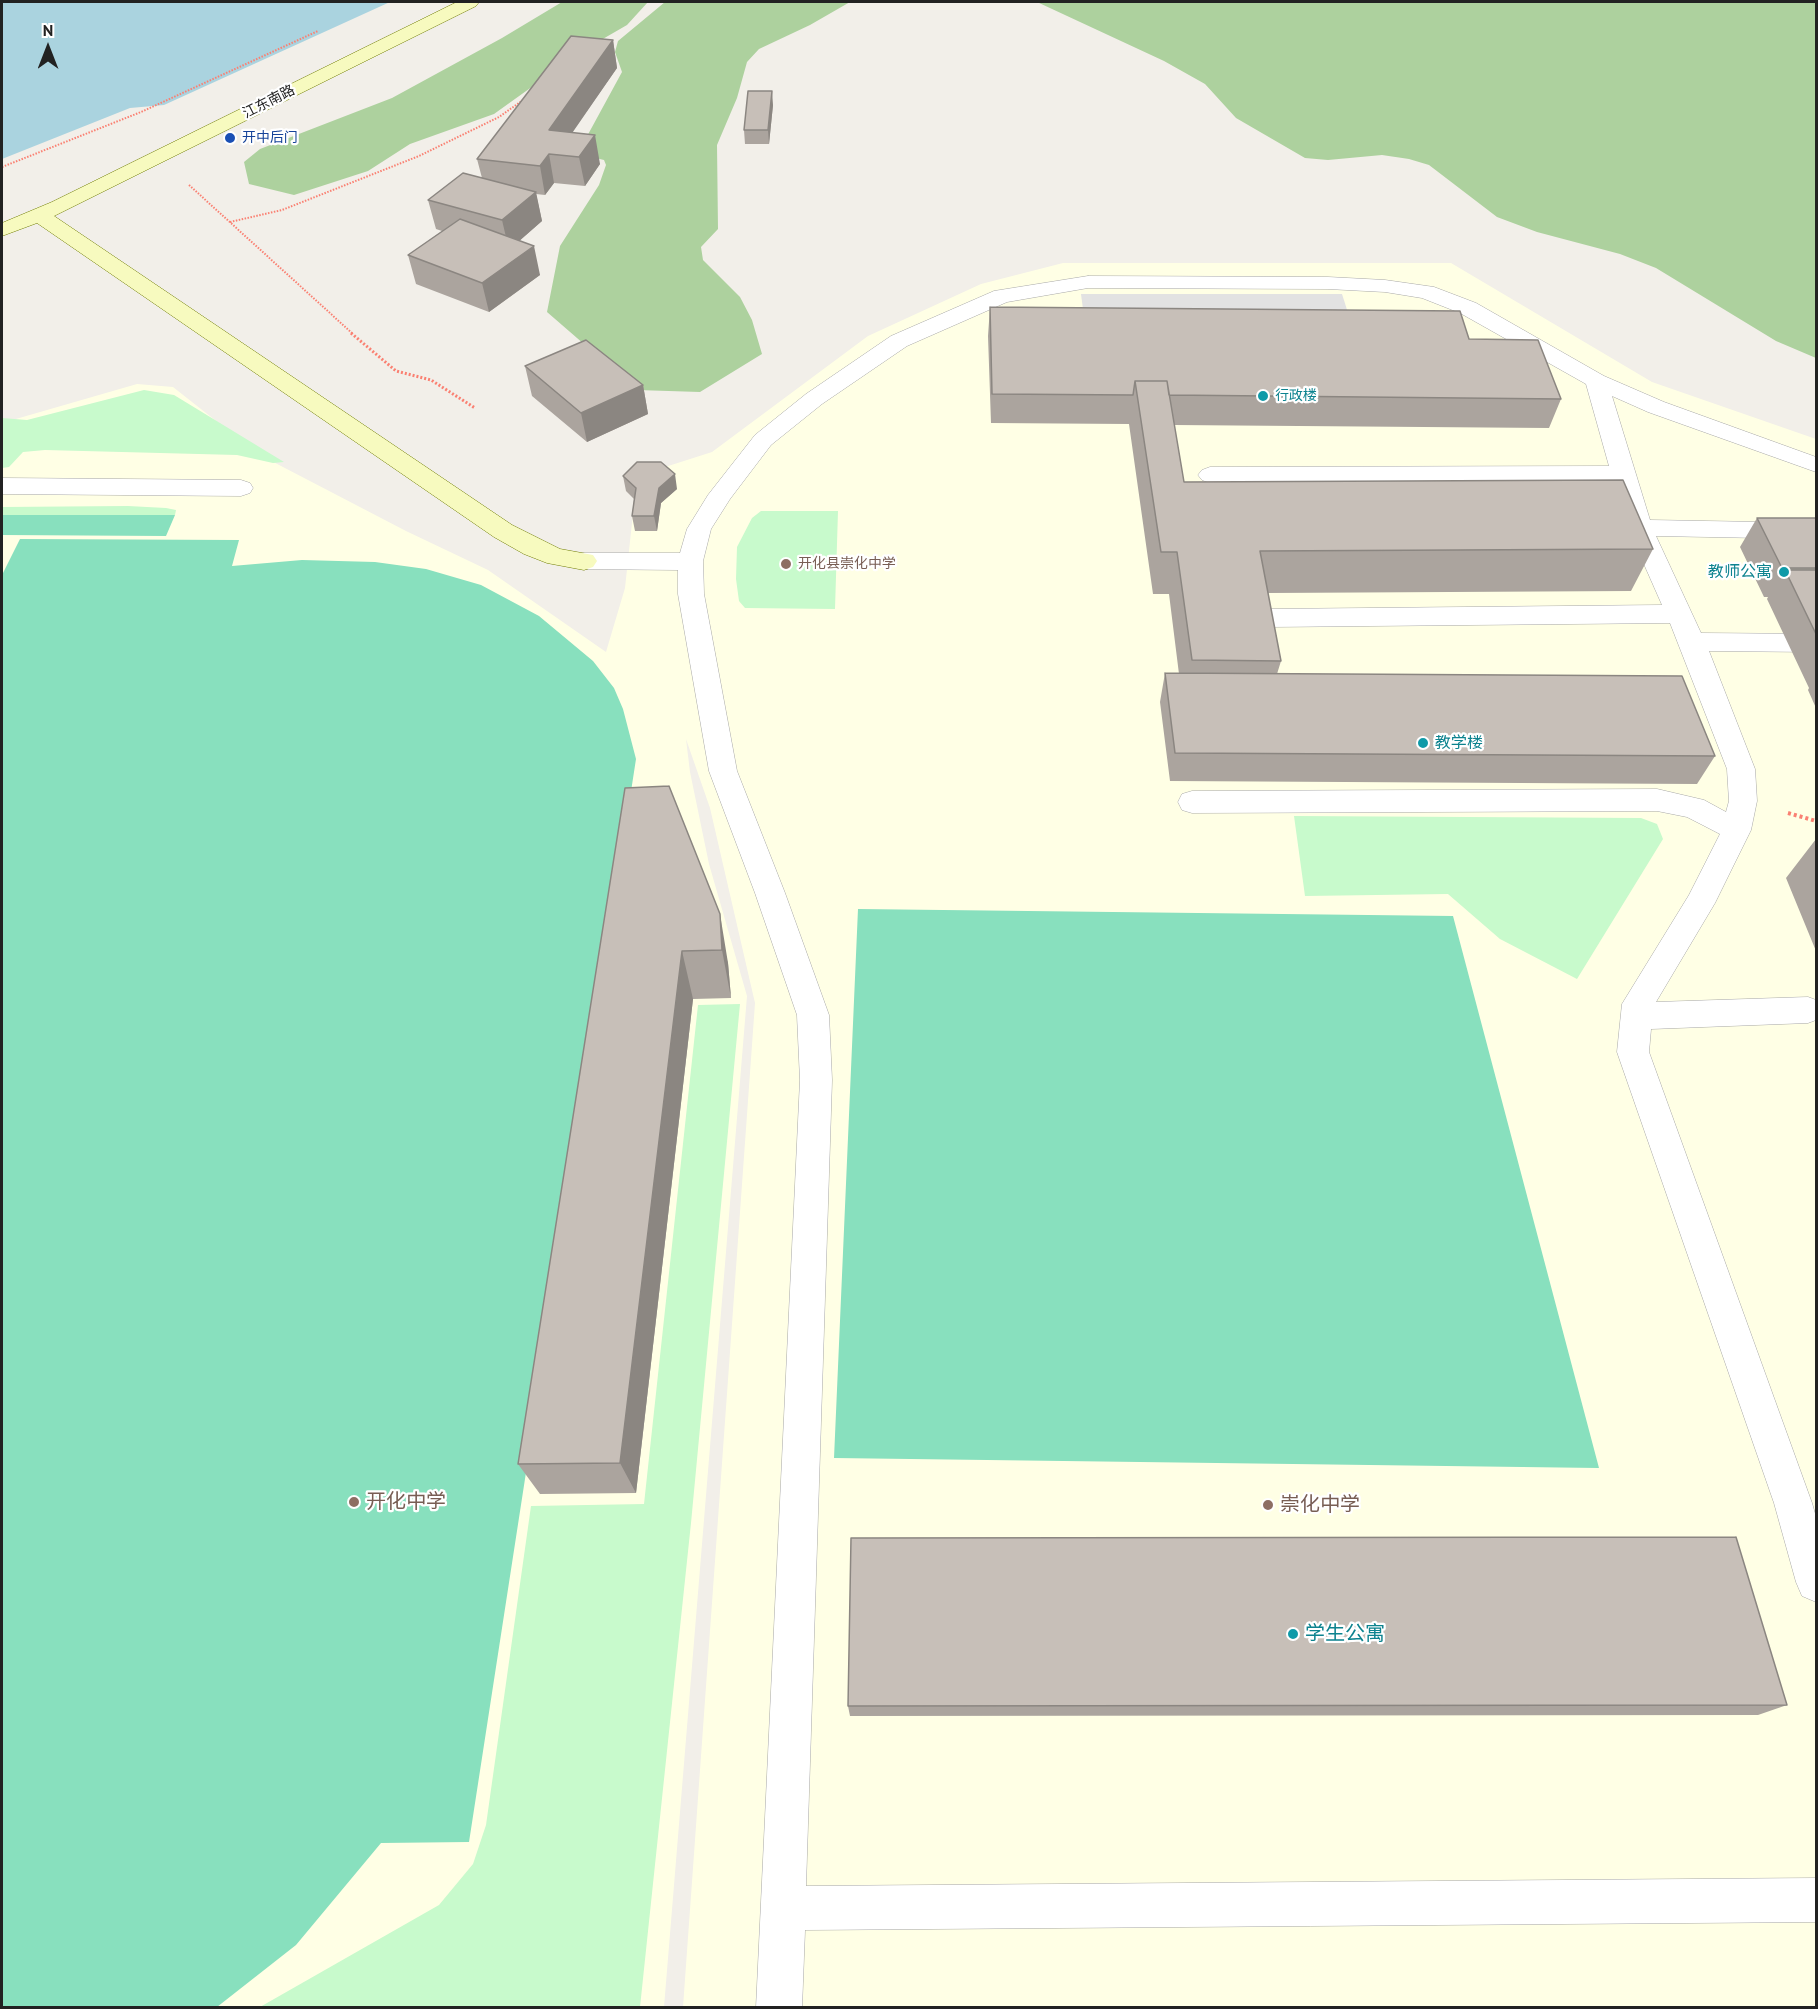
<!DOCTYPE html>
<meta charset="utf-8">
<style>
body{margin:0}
#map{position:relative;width:1818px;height:2009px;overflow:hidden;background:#f2efe9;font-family:"PT Sans",sans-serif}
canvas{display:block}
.frame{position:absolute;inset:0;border:3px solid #222;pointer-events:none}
.north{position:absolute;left:18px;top:18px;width:60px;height:60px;-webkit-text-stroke:4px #fff;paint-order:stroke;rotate:0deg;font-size:16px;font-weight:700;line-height:24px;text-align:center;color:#222}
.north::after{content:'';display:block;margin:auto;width:21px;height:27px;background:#222;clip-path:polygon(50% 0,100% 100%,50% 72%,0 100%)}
</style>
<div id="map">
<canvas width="1818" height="2009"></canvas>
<div class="frame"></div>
<div class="north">N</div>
</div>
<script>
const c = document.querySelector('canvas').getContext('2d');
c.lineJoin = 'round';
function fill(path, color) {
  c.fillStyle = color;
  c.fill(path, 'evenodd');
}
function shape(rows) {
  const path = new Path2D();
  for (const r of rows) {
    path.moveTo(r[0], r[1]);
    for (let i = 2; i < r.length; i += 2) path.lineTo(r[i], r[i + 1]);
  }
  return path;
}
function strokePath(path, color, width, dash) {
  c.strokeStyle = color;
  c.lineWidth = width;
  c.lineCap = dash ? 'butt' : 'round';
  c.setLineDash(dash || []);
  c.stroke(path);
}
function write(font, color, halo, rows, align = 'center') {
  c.font = font + ' "PT Sans","Noto Sans SC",sans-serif';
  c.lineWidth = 4.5;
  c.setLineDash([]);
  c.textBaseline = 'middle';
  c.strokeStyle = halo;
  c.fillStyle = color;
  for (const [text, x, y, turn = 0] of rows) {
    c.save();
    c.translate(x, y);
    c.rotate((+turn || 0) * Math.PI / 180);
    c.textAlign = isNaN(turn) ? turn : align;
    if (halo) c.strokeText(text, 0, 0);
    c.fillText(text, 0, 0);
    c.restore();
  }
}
const education = shape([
 [1063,263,1451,263,1652,382,1816,439,1816,2007,683,2007,755,1003,710,808,686,739,690,772,709,864,747,996,664,2007,2,2008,2,423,137,384,173,387,258,454,406,531,488,570,606,652,625,588,637,476,712,452,868,336,981,284]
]);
const forest = shape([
 [562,2,648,2,627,25,582,51,494,114,410,144,368,171,294,195,249,184,244,162,260,149,392,98,502,38],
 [665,2,850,2,810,25,759,49,747,62,737,98,717,145,718,229,701,247,703,260,740,297,752,320,762,354,700,392,637,390,547,312,560,246,599,185,606,165,604,160,583,155,579,151,622,72,615,52,618,41],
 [1037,2,1816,2,1816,358,1776,341,1656,268,1620,254,1537,232,1497,217,1429,165,1409,159,1382,155,1328,160,1305,158,1236,118,1205,84,1164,61]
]);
const park = shape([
 [144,390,174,395,284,462,273,463,237,455,45,450,23,452,9,467,2,468,2,418,27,420],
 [128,506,166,508,176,510,175,515,2,515,2,507],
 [761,511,838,511,835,609,745,608,739,601,736,579,737,547,752,518],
 [1294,816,1641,818,1657,824,1663,839,1577,979,1500,939,1448,894,1305,896],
 [740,1004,691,1523,640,2007,260,2007,439,1905,473,1864,486,1825,531,1506,644,1504,698,1005]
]);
const pitch = shape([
 [2,515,175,515,166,536,2,535],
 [20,539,239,540,232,566,302,560,375,562,426,569,481,585,539,616,593,661,614,688,623,709,636,759,469,1842,381,1843,296,1945,217,2007,2,2008,2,575],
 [858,909,1453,916,1599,1468,834,1458]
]);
const parking = shape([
 [1081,294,1342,294,1349,316,1084,317]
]);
const water = shape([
 [2,2,390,2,164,105,130,108,2,159]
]);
const pathFar2 = shape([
 [2,167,141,112,318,31],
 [189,185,353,334],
 [230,222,282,210,419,156,499,117,526,98]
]);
const pathFar1 = shape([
 [351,333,396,371,431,380,475,408]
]);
const path = shape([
 [1788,813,1816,821]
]);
const lane = shape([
 [1088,276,1328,277,1385,280,1434,287,1476,303,1604,376,1664,402,1816,457,1816,472,1648,412,1612,396,1650,520,1816,523,1816,539,1656,536,1701,633,1816,634,1816,652,1709,651,1755,769,1757,801,1751,830,1715,903,1656,1002,1808,997,1816,1000,1816,1020,1808,1023,1651,1029,1649,1052,1812,1503,1816,1517,1816,1602,1802,1596,1796,1582,1774,1503,1617,1052,1622,1004,1689,895,1720,834,1687,817,1657,811,1192,813,1182,810,1178,802,1182,794,1192,791,1657,789,1704,800,1726,812,1729,801,1727,769,1670,623,1269,627,1260,624,1256,618,1260,612,1269,609,1662,605,1628,528,1614,481,1210,483,1202,480,1198,475,1202,470,1210,467,1609,466,1586,384,1460,313,1422,298,1385,292,1328,289,1088,288,1007,302,907,346,822,404,771,445,730,499,711,529,703,561,704,594,737,771,785,893,829,1015,832,1080,806,1886,1816,1878,1816,1922,805,1930,802,2008,756,2008,800,1080,797,1015,755,893,709,771,678,594,678,570,584,569,575,567,571,561,575,555,584,553,680,553,687,529,708,495,755,435,806,394,891,336,994,291,1088,276],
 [2,478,241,480,250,483,253,488,250,493,241,496,2,494,2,478]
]);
const secondary = shape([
 [457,2,479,2,476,6,54,216,512,525,560,549,593,555,597,561,593,567,584,570,547,563,524,554,494,537,37,223,2,236,2,223,52,202,457,2]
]);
const wall = shape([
 [613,40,617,68,572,132,600,164,585,186,554,183,545,195,536,194,542,221,519,241,540,275,489,312,416,284,408,255,442,231,436,229,428,200,482,178,477,159],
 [773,105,769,144,745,144,744,130],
 [990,307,1469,339,1561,399,1549,428,1174,425,1184,482,1653,549,1631,591,1268,593,1281,661,1277,674,1715,756,1697,784,1170,781,1160,702,1165,673,1179,674,1169,594,1153,594,1129,424,991,423,988,336],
 [525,366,643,385,648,414,587,442,532,396],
 [623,476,677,489,661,503,657,531,635,531,632,516,634,499,626,491],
 [1757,518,1816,518,1816,708,1808,690,1809,688,1767,599,1768,597,1764,597,1740,547],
 [669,786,728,963,731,998,693,999,636,1493,540,1494,518,1464],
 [1816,839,1816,951,1786,878],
 [1787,1705,1758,1715,850,1716,848,1706]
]);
const shadedWall = shape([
 [613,40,617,68,557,155,549,130],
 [772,91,773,105,769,144,768,130],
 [595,135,600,164,585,186,579,157],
 [549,154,554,183,545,195,540,166],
 [536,192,542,221,509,250,502,220],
 [534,246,540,275,489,312,482,283],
 [643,385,648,414,587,442,581,413],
 [675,474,677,489,661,503,657,531,654,516,659,488],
 [720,914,728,963,731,998,722,950],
 [682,951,693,999,636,1493,620,1463]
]);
const building = shape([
 [571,36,613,40,549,130,595,135,579,157,549,154,540,166,477,159,571,36],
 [748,91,772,91,768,130,744,130,748,91],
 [463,173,536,192,502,220,428,200,463,173],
 [460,219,534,246,482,283,408,255,460,219],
 [990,307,1460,311,1469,339,1538,340,1561,399,1169,395,1167,381,1135,381,1133,395,992,394,990,307],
 [586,340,643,385,581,413,525,366,586,340],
 [1135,381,1167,381,1184,482,1623,480,1653,549,1260,551,1281,661,1192,660,1177,552,1161,552,1135,381],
 [637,462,661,462,675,474,659,488,654,516,632,516,636,488,623,476,637,462],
 [1757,518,1816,518,1816,568,1782,568,1757,518],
 [1785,570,1816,570,1816,634,1785,570],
 [1165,673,1682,676,1715,756,1175,753,1165,673],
 [669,786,720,914,722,950,682,951,620,1463,518,1464,625,788,669,786],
 [1736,1537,1787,1705,848,1706,851,1538,1736,1537]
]);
const markers = [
 [230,138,6,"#1a4fb4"],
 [1263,396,6,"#0f9aa8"],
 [786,564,6,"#8d6e63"],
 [1784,572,6,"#0f9aa8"],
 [1423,743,6,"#0f9aa8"],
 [354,1502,6,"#8d6e63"],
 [1268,1505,6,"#8d6e63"],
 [1293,1634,6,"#0f9aa8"]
];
const farStreetnames = [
 ["江东南路",269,102,-27]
];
const farTransitnames = [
 ["开中后门",242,138]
];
const farCulturenames = [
 ["行政楼",1275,396]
];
const farEducationnames = [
 ["开化县崇化中学",798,564]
];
const cultureNames = [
 ["教师公寓",1772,572],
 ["教学楼",1435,743,"left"]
];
const nearEducationnames = [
 ["开化中学",366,1502],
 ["崇化中学",1280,1505]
];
const nearCulturenames = [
 ["学生公寓",1305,1634]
];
fill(education, '#ffffe5');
fill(forest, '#add19e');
fill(park, '#c8facc');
fill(pitch, '#88e0be');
fill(parking, '#e2e2e2');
fill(water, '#aad3df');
strokePath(lane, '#a9a9a9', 1);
strokePath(secondary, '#707d05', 1);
strokePath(pathFar2, '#fa8072', 2, [1.5, 1.5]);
strokePath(pathFar1, '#fa8072', 3, [2, 2]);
strokePath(path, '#fa8072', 4, [3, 3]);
fill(lane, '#fff');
fill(secondary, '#f7fabf');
fill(wall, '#aba49e');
fill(shadedWall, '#8b8681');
fill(building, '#c7bfb8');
strokePath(building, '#8b8681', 1.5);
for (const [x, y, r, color] of markers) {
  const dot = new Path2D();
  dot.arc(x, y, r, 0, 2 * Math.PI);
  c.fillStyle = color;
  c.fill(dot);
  strokePath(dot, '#fff', 2);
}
write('14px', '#222', '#fff', farStreetnames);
write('14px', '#164399', '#fff', farTransitnames, 'left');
write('14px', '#0d838f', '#fff', farCulturenames, 'left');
write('14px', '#785e54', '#fff', farEducationnames, 'left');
write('16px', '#0d838f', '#fff', cultureNames, 'right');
write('20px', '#785e54', '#fff', nearEducationnames, 'left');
write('20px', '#0d838f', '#fff', nearCulturenames, 'left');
</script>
